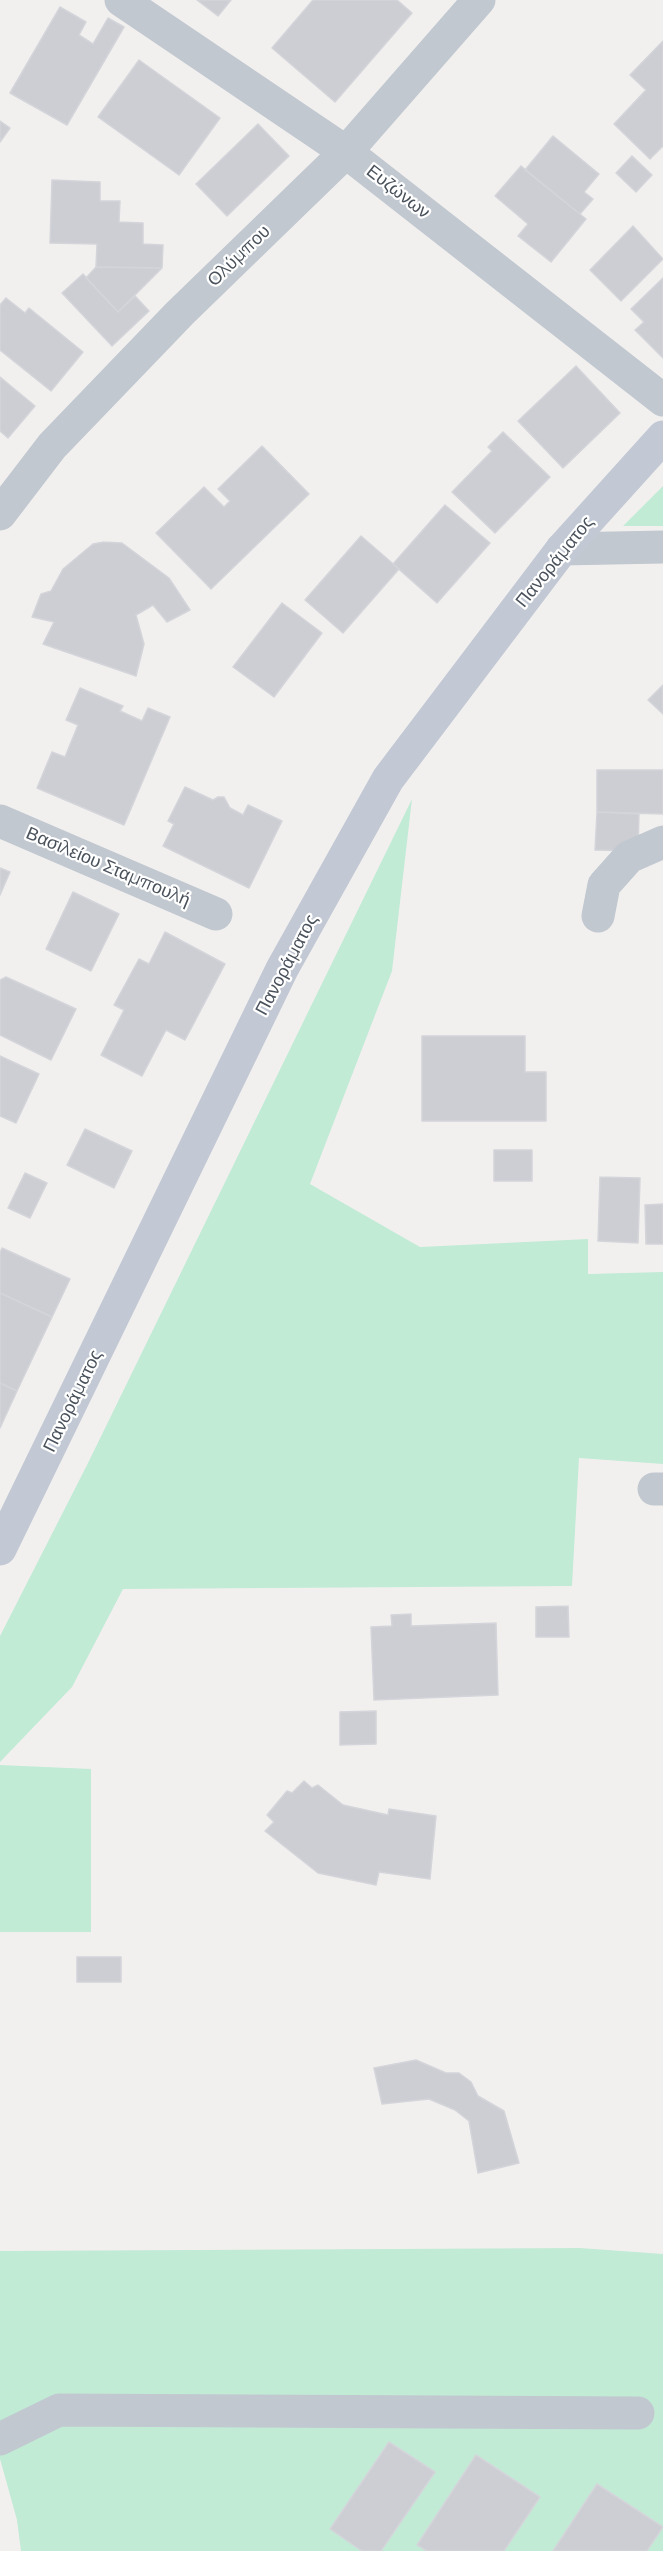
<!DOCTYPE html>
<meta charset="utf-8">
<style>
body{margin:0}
canvas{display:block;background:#f2f0ef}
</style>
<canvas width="663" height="2551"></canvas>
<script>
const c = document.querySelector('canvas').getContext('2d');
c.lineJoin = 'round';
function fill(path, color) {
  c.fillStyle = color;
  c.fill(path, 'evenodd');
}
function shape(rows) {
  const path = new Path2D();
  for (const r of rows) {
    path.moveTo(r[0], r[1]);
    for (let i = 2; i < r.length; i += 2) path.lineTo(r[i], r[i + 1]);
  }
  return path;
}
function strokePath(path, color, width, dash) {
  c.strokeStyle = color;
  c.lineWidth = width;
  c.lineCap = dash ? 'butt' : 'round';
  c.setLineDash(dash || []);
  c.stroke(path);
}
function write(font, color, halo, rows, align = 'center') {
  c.font = font + ' Montserrat,sans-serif';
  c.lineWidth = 4.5;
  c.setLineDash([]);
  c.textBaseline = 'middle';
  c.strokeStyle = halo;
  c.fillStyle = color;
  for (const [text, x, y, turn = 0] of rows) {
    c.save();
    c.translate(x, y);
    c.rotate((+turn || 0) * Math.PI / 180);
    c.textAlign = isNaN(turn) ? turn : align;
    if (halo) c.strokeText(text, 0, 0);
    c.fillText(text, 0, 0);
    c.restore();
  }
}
const green = shape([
 [663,486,663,526,623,526],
 [412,799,392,971,310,1184,420,1247,588,1239,588,1274,663,1272,663,1464,579,1458,572,1586,123,1589,72,1687,0,1762,0,1636,87,1465],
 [0,1765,91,1769,91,1932,0,1932],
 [580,2248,663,2254,663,2551,21,2551,17,2520,0,2459,0,2251]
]);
const building = shape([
 [197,0,231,0,218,16,197,0],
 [313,0,397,0,412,13,335,102,272,48,313,0],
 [60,7,86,22,79,35,93,44,108,18,124,27,67,125,10,93,60,7],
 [663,41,663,146,650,159,614,124,646,90,630,75,663,41],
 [139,60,220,118,179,175,98,117,139,60],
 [0,121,10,128,0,142,0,121],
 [258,124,289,156,227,216,196,184,258,124],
 [553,136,599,174,584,192,593,199,580,214,525,170,553,136],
 [632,156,652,175,636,192,616,173,632,156],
 [521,166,586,219,551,262,518,236,528,224,495,196,521,166],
 [52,180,100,182,100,201,120,201,119,222,143,223,143,244,163,245,162,268,96,267,97,244,50,243,52,180],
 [633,226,663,259,621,301,590,270,633,226],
 [96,267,162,268,118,312,86,278,96,267],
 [83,274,118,312,135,296,149,311,112,346,62,293,83,274],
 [663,278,663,358,635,330,644,322,631,309,663,278],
 [6,298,25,313,29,308,83,352,51,391,0,350,0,305,6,298],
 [576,366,620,413,563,468,518,421,576,366],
 [0,377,35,406,8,438,0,431,0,377],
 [503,432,550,477,495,533,452,492,492,451,488,447,503,432],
 [262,446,309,494,211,589,156,533,204,487,224,507,230,501,218,489,262,446],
 [445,505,490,543,437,603,393,564,445,505],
 [361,536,399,569,343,633,305,600,361,536],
 [104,542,122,543,169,578,190,610,167,622,153,605,136,615,144,644,136,676,43,644,54,622,32,617,41,594,51,591,63,569,93,544,104,542],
 [282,603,322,633,274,697,233,667,282,603],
 [663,685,663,714,648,700,663,685],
 [80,688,123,706,120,711,142,721,148,708,170,717,124,825,37,788,52,752,65,757,78,725,66,720,80,688],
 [597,770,663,770,663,814,597,812,597,770],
 [185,787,213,800,218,797,224,797,230,808,243,815,248,805,282,821,249,888,163,846,174,824,168,821,185,787],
 [597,812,639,814,638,851,595,850,597,812],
 [0,868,10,872,0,895,0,868],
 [73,892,119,914,91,971,46,949,73,892],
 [165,932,225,964,185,1040,166,1030,142,1076,101,1055,124,1010,114,1005,139,959,149,964,165,932],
 [6,977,76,1009,51,1060,0,1035,0,980,6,977],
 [422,1036,525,1036,525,1072,546,1072,546,1121,422,1121,422,1036],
 [0,1056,39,1074,16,1123,0,1116,0,1056],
 [85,1129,132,1151,114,1188,67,1165,85,1129],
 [494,1150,532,1150,532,1181,494,1181,494,1150],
 [25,1173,47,1183,30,1218,8,1208,25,1173],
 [600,1177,640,1178,638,1243,598,1241,600,1177],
 [663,1204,663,1244,646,1244,645,1205,663,1204],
 [2,1248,70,1279,52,1317,0,1293,0,1253,2,1248],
 [0,1293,52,1317,17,1391,0,1383,0,1293],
 [0,1383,17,1391,0,1428,0,1383],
 [568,1606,569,1637,536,1637,536,1607,568,1606],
 [411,1614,411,1626,496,1623,498,1695,374,1700,371,1627,392,1626,391,1615,411,1614],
 [376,1711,376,1744,340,1745,340,1712,376,1711],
 [304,1781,312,1788,318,1785,343,1805,388,1815,389,1809,436,1816,430,1879,379,1872,376,1885,318,1873,265,1831,274,1822,267,1815,287,1791,292,1793,304,1781],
 [77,1957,121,1957,121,1982,77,1982,77,1957],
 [416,2060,446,2073,459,2073,471,2082,478,2096,504,2111,519,2163,478,2173,469,2121,455,2110,429,2099,382,2104,374,2068,416,2060],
 [389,2442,435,2472,381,2551,362,2551,330,2529,389,2442],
 [476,2455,540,2497,504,2551,427,2551,417,2545,476,2455],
 [597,2484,663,2527,647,2551,553,2551,597,2484]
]);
const minor = shape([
 [121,0,346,152,663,400],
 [562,549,663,547],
 [0,821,216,914],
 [598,916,604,885,629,857,663,842],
 [654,1489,663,1489],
 [0,2439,59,2410,638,2413]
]);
const tertiary = shape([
 [0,514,52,446,180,313,346,152,479,0]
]);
const secondary = shape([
 [0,1549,282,969,388,779,562,549,663,437]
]);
const streetNames = [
 ["Ευζώνων",398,192,38],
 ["Ολύμπου",239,256,-44],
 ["Πανοράματος",555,562,-51],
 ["Βασιλείου Σταμπουλή",108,867,23],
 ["Πανοράματος",287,965,-62],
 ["Πανοράματος",73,1401,-64]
];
fill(green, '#c2ebd6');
fill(building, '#cdced3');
strokePath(building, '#d4d5da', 1.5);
strokePath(minor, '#c1c8d0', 33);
strokePath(tertiary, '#c1c8d0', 33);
strokePath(secondary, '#c2c9d4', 33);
write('18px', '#49515b', '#fff', streetNames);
</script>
